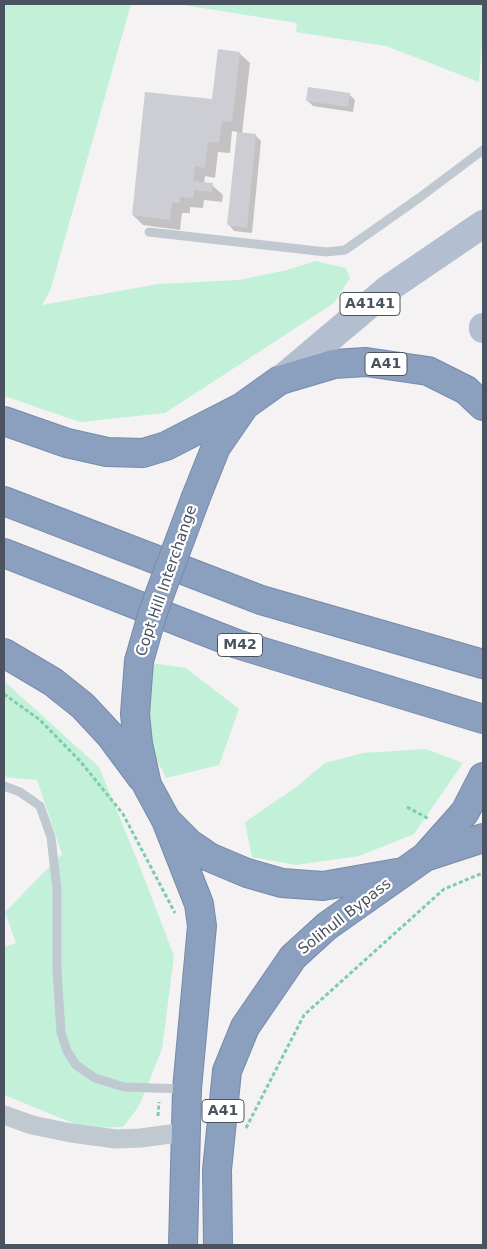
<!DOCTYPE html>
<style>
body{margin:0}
#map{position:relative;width:487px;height:1249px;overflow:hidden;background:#f4f2f2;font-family:"DejaVu Sans",sans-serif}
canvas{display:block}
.frame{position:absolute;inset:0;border:5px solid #4a535f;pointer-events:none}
</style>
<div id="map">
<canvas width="487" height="1249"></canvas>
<div class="frame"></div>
</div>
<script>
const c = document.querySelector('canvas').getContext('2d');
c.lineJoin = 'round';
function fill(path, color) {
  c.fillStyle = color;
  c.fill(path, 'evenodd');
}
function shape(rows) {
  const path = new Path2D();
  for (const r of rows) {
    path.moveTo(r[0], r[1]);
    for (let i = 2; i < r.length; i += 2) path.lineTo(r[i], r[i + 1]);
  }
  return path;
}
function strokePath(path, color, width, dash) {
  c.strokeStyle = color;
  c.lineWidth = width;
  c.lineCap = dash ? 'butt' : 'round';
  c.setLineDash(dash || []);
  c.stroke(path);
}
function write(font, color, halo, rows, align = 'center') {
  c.font = font + ' "DejaVu Sans",sans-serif';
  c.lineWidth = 4.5;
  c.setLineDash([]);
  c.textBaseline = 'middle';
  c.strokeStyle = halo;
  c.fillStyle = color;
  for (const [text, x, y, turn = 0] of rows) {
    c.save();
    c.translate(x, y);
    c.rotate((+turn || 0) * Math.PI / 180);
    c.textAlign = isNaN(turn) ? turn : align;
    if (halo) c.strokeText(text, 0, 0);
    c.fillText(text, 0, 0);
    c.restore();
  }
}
const green = shape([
 [4,4,131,4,50,291,42,305,158,284,239,280,287,270,315,261,346,268,350,278,334,303,165,413,80,422,4,396],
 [177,4,483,4,483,31,479,82,386,46,296,32,297,23],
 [151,663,186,668,239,709,219,765,166,778,147,740],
 [4,681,99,767,138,862,174,956,162,1049,139,1106,123,1127,85,1128,4,1095,4,947,16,943,5,912,62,854,37,780,4,777],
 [426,749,463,763,414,834,359,856,296,865,252,857,245,822,295,788,325,763,363,753]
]);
const shadow = shape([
 [239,53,250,63,242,134,255,135,261,141,252,233,234,231,229,225,238,132,232,131,230,153,218,152,215,178,205,176,204,184,212,185,223,195,222,202,204,200,203,208,190,207,190,213,182,213,180,230,143,225,133,215,213,100],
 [349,94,355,100,353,112,313,106,308,101]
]);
const building = shape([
 [218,49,240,52,232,122,222,121,219,143,208,142,205,168,195,166,193,181,213,183,212,192,194,190,193,198,180,197,180,203,172,203,170,220,132,215,145,92,212,99],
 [308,87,350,93,348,107,306,101],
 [237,132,256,134,247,228,227,225]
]);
const path = shape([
 [4,694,40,720,80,761,123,814,175,913],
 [407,807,429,819],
 [158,1116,159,1102],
 [246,1128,304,1015,444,889,483,873]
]);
const lane = shape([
 [149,232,326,252,345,250,419,198,483,150],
 [4,786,20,792,40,806,51,837,57,889,57,971,61,1032,67,1051,76,1065,95,1078,124,1087,185,1089]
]);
const street = shape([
 [4,1115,32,1125,71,1133,116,1139,141,1138,185,1132]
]);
const primary = shape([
 [483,327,483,329],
 [280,380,389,288,483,224]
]);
const highway = shape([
 [4,421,67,443,107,452,143,453,166,446,242,407],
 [196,497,216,447,245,405,280,380,334,364,366,362,428,371,466,390,483,406],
 [4,501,261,600,483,664],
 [4,553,237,644,483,719],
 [4,653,53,682,83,706,110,735,142,778],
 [139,661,135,714,138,744,147,785,166,820,190,844,209,857,247,873,282,883,323,886,397,873],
 [166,820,199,904,202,926,187,1089,183,1245],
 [425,857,483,838],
 [218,1245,217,1170,227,1071,245,1027,293,957,327,926,425,857,465,812,483,777]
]);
const highwayBridge = shape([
 [139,661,153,612,196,497]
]);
const shields = [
 [370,304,60],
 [386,364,42],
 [240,645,45],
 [223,1111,42]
];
const shieldNames = [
 ["A4141",370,304],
 ["A41",386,364],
 ["M42",240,645],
 ["A41",223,1111]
];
const streetNames = [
 ["Copt Hill Interchange",167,581,-71],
 ["Solihull Bypass",345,917,-38]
];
fill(green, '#c3f0d9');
fill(shadow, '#0003');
fill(building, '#ccced4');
strokePath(highway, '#768aab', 30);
strokePath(path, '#7bcdad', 3, [4, 2.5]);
strokePath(lane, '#c0c8d0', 9);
strokePath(street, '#c0c8d0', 19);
strokePath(primary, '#b3bed0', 28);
strokePath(highway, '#8b9fbf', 28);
strokePath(highwayBridge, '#768aab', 30, []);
strokePath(highwayBridge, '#8b9fbf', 28);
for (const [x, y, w] of shields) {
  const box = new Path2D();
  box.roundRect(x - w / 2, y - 11.5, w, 23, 4);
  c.fillStyle = '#fff';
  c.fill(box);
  strokePath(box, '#4a535f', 1);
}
write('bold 14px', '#4a535f', null, shieldNames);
write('15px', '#4a535f', '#fff', streetNames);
</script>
